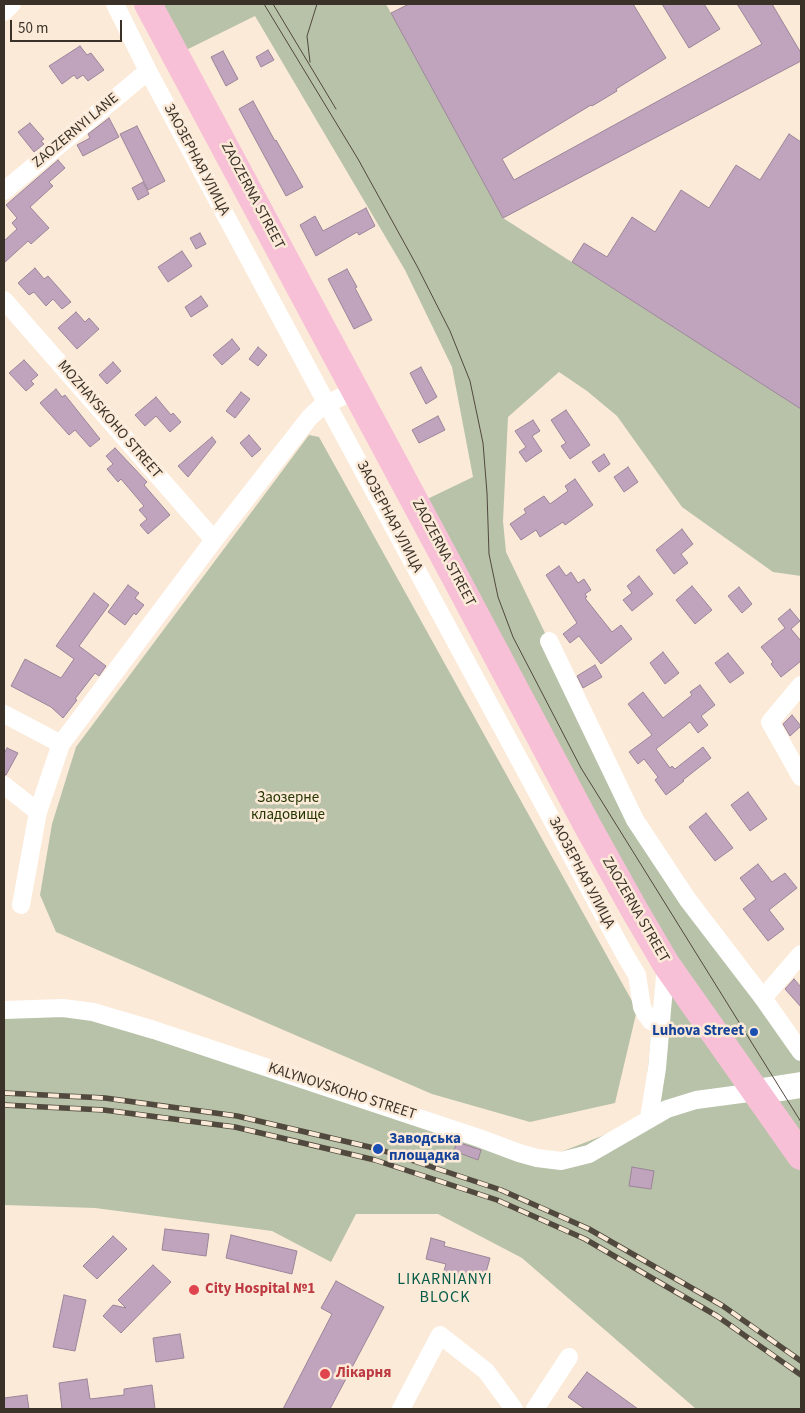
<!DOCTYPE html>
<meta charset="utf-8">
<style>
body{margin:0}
#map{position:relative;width:805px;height:1413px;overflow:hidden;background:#fcead8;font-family:"Source Sans 3",sans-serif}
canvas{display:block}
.frame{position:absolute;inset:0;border:5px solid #3a3229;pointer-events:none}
.scale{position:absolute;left:10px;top:20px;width:112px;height:22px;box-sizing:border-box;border:2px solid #3a3229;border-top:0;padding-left:6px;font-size:15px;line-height:18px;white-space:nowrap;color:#3a3229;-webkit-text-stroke:4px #fcead8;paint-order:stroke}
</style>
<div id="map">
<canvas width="805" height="1413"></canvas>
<div class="frame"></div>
<div class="scale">50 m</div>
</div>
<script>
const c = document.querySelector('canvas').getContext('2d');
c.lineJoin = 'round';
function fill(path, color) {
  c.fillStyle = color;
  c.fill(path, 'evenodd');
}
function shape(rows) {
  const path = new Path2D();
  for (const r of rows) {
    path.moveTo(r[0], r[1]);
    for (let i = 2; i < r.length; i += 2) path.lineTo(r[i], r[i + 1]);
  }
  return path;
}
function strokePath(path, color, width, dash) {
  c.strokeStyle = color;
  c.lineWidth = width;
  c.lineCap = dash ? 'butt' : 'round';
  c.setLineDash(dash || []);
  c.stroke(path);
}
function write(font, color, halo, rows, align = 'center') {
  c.font = font + ' "Source Sans 3",sans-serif';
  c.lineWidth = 5;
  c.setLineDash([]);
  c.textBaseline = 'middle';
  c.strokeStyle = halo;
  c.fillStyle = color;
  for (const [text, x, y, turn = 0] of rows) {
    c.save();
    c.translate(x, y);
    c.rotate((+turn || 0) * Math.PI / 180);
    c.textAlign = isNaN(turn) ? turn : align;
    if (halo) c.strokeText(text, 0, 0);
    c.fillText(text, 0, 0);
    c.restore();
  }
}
const green = shape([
 [148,4,386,4,503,218,801,409,801,576,773,572,682,507,617,416,587,391,559,372,508,417,503,521,506,552,635,820,801,1052,801,1151,689,991,417,504,473,477,452,367,405,270,255,16,176,55],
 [309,435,319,437,637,1010,615,1103,530,1122,432,1094,56,932,40,895,52,824,76,747],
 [658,963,742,1088,644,1108],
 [4,1003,64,1005,520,1155,558,1153,638,1122,698,1106,751,1099,801,1172,801,1409,696,1409,522,1258,438,1214,356,1214,331,1262,272,1231,95,1208,4,1205]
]);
const building = shape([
 [409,4,633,4,666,58,616,89,617,91,592,106,591,105,502,159,514,180,762,44,737,4,772,4,801,53,801,61,503,218,391,13,409,4],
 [662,4,704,4,720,29,689,48,662,4],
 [80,46,87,55,91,53,104,70,88,81,83,75,77,79,74,75,62,84,49,66,80,46],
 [268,50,274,60,261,67,256,57,268,50],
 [223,51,238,79,226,86,211,57,223,51],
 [253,101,275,141,276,140,303,187,286,196,239,109,253,101],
 [109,118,119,137,83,156,77,145,90,138,88,134,109,118],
 [30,123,44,139,41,141,44,144,34,152,18,132,30,123],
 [137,126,165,181,148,190,120,134,137,126],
 [789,134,801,142,801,409,572,262,584,243,607,257,632,217,655,232,681,190,709,208,736,165,760,180,789,134],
 [58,160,65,168,49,182,53,186,30,207,49,228,31,244,28,241,4,263,4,241,17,229,12,223,17,218,6,205,58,160],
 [143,182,149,194,138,200,132,188,143,182],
 [366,208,375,226,359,235,357,232,316,256,300,225,315,216,323,231,366,208],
 [200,233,206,244,196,249,190,238,200,233],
 [182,251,192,266,168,282,158,267,182,251],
 [35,268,44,279,48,276,71,302,62,309,53,299,46,306,34,292,29,295,18,283,35,268],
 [347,269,357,287,355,288,372,320,354,329,328,279,347,269],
 [201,296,208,306,191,317,185,307,201,296],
 [76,312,85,322,89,318,99,329,77,349,58,328,76,312],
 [232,339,240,349,222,365,213,355,232,339],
 [258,347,267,355,258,366,249,359,258,347],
 [24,360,38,375,31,381,34,384,26,391,9,373,24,360],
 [113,362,121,371,107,384,99,375,113,362],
 [421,367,437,397,426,404,410,373,421,367],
 [56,389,62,397,65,395,100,439,90,447,75,430,69,435,40,403,56,389],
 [241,392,250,399,235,418,226,411,241,392],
 [156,397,171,415,173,413,181,422,170,432,156,416,145,426,135,415,156,397],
 [566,410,590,445,570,459,561,446,566,443,551,420,566,410],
 [438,416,445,430,419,443,412,430,438,416],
 [533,420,540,431,532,436,542,451,526,462,519,452,526,447,515,431,533,420],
 [249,435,261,449,252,457,240,443,249,435],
 [212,437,216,442,188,477,178,466,212,437],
 [115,448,147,482,144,485,170,515,148,534,140,525,147,519,139,510,144,506,121,479,118,482,107,469,113,464,106,456,115,448],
 [604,454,610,464,599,472,592,462,604,454],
 [628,467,638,482,624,492,614,477,628,467],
 [575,479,593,505,565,525,563,522,540,537,536,530,521,540,510,524,526,513,524,509,544,496,550,504,568,491,565,486,575,479],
 [682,529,693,544,681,554,688,563,674,574,656,550,682,529],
 [559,566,566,576,571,572,578,583,584,579,591,590,585,594,587,597,585,598,612,632,621,625,632,639,601,664,579,636,570,643,563,634,577,623,546,575,559,566],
 [639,576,653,594,632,611,623,600,632,593,627,586,639,576],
 [128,585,139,593,135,598,144,605,136,615,134,613,125,625,108,612,128,585],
 [692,586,712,610,695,624,676,600,692,586],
 [739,587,752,604,742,613,728,596,739,587],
 [94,593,109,605,79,646,106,666,99,676,95,673,75,699,77,700,63,718,51,707,11,686,25,659,61,678,74,659,56,646,94,593],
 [790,609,800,621,791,629,801,641,801,661,781,677,771,664,773,662,761,647,785,628,778,619,790,609],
 [663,652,679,673,665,684,650,663,663,652],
 [728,653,744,673,730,683,715,663,728,653],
 [595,665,602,677,583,688,577,676,595,665],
 [700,685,715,705,701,716,708,725,698,733,690,722,656,749,670,768,672,766,675,769,703,747,711,758,683,780,684,781,666,795,655,780,658,777,644,759,638,764,629,752,652,735,628,704,643,692,663,718,692,695,690,692,700,685],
 [792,715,801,726,790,736,783,724,792,715],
 [7,748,18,753,6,775,4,775,4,754,7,748],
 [748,792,767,819,750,831,731,805,748,792],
 [706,813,733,848,715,861,689,827,706,813],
 [758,864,772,882,785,873,797,888,769,910,784,929,768,941,743,909,756,899,740,878,758,864],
 [794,979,801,987,801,1007,785,989,794,979],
 [457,1142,481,1150,478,1160,454,1151,457,1142],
 [632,1167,654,1171,651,1189,629,1186,632,1167],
 [165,1229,209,1234,206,1256,162,1250,165,1229],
 [231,1235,297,1251,292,1274,226,1258,231,1235],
 [113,1236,127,1249,97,1279,83,1266,113,1236],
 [431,1238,445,1242,444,1246,490,1258,483,1283,443,1274,446,1264,426,1259,431,1238],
 [153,1265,171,1282,121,1333,103,1316,113,1305,126,1308,118,1300,153,1265],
 [336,1281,384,1307,330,1409,283,1409,332,1314,321,1308,336,1281],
 [64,1295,86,1300,75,1351,53,1347,64,1295],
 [180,1334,184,1358,156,1362,153,1338,180,1334],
 [587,1372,638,1409,585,1409,568,1397,587,1372],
 [87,1379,90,1399,124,1395,124,1389,152,1385,155,1409,62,1409,59,1383,87,1379],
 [27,1395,29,1409,4,1409,4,1398,27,1395]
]);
const street = shape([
 [115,4,148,71,327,404,625,955,637,975,642,1007,645,1013,651,1021,661,1026],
 [4,12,12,4],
 [4,191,148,71],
 [4,300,214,540],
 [549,641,635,820,688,900,763,998,801,1052],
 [801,685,770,722,801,777],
 [4,714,61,744],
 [4,785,38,812],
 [21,905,38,812,61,744,214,540,310,417,321,407,355,390],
 [763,998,801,954],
 [4,1010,63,1008,93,1012,154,1030,479,1138,519,1153,537,1158,561,1161,589,1154,667,1109,696,1100,756,1092],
 [649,1119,657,1068,666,964],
 [401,1409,440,1335,486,1371,514,1409],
 [535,1409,569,1357]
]);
const secondary = shape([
 [756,1092,801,1085]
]);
const primary = shape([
 [148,4,452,571,587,825,635,911,666,964,801,1156]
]);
const tram = shape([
 [264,4,358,159,417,266,450,331,470,381,483,443,487,493,489,554,498,597,513,637,581,768,801,1122],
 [273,4,336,109],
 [310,62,307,36,317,4]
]);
const rail = shape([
 [4,1093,105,1098,237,1116,378,1149,501,1190,589,1229,723,1306,801,1361],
 [4,1105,104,1110,235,1127,375,1160,497,1200,585,1239,717,1316,801,1375]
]);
const markers = [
 [754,1032,5,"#1a4fb4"],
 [378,1149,6,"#1a4fb4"],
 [194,1290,6,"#e0444e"],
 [325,1374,6,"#e0444e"]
];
const streetNames = [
 ["ZAOZERNYI LANE",76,131,-40],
 ["ЗАОЗЕРНАЯ УЛИЦА",196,160,62],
 ["ZAOZERNA STREET",252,196,62],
 ["MOZHAYSKOHO STREET",109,420,49],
 ["ЗАОЗЕРНАЯ УЛИЦА",389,517,62],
 ["ZAOZERNA STREET",443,553,62],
 ["ЗАОЗЕРНАЯ УЛИЦА",581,873,62],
 ["ZAOZERNA STREET",635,910,60],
 ["KALYNOVSKOHO STREET",342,1092,18]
];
const parkNames = [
 ["Заозерне",288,799],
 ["кладовище",288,816]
];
const transitNames = [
 ["Luhova Street",744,1032],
 ["Заводська",389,1140,"left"],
 ["площадка",389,1157,"left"]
];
const healthNames = [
 ["City Hospital №1",205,1290],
 ["Лікарня",336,1374]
];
const neighbourhoodNames = [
 ["LIKARNIANYI",445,1280],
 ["BLOCK",445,1298]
];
fill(green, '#b7c2a8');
fill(building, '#c0a4bd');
strokePath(building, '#9b8599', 1);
strokePath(street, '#fff', 18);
strokePath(secondary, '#fff', 26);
strokePath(primary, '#f7c0d6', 28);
strokePath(tram, '#51483e', 1);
strokePath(rail, '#51483e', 5.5);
strokePath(rail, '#fcead8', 4, [11]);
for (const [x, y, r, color] of markers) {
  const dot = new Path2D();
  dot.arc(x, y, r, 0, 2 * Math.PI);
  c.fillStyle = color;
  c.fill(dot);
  strokePath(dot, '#fcead8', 2);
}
write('15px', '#3a3229', '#fcead8', streetNames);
write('15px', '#263601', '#fcead8', parkNames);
write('bold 15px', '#164399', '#fcead8', transitNames, 'right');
write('bold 15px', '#be3a42', '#fcead8', healthNames, 'left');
c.letterSpacing = '1px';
write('16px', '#075c49', '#fcead8', neighbourhoodNames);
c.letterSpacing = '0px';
</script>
